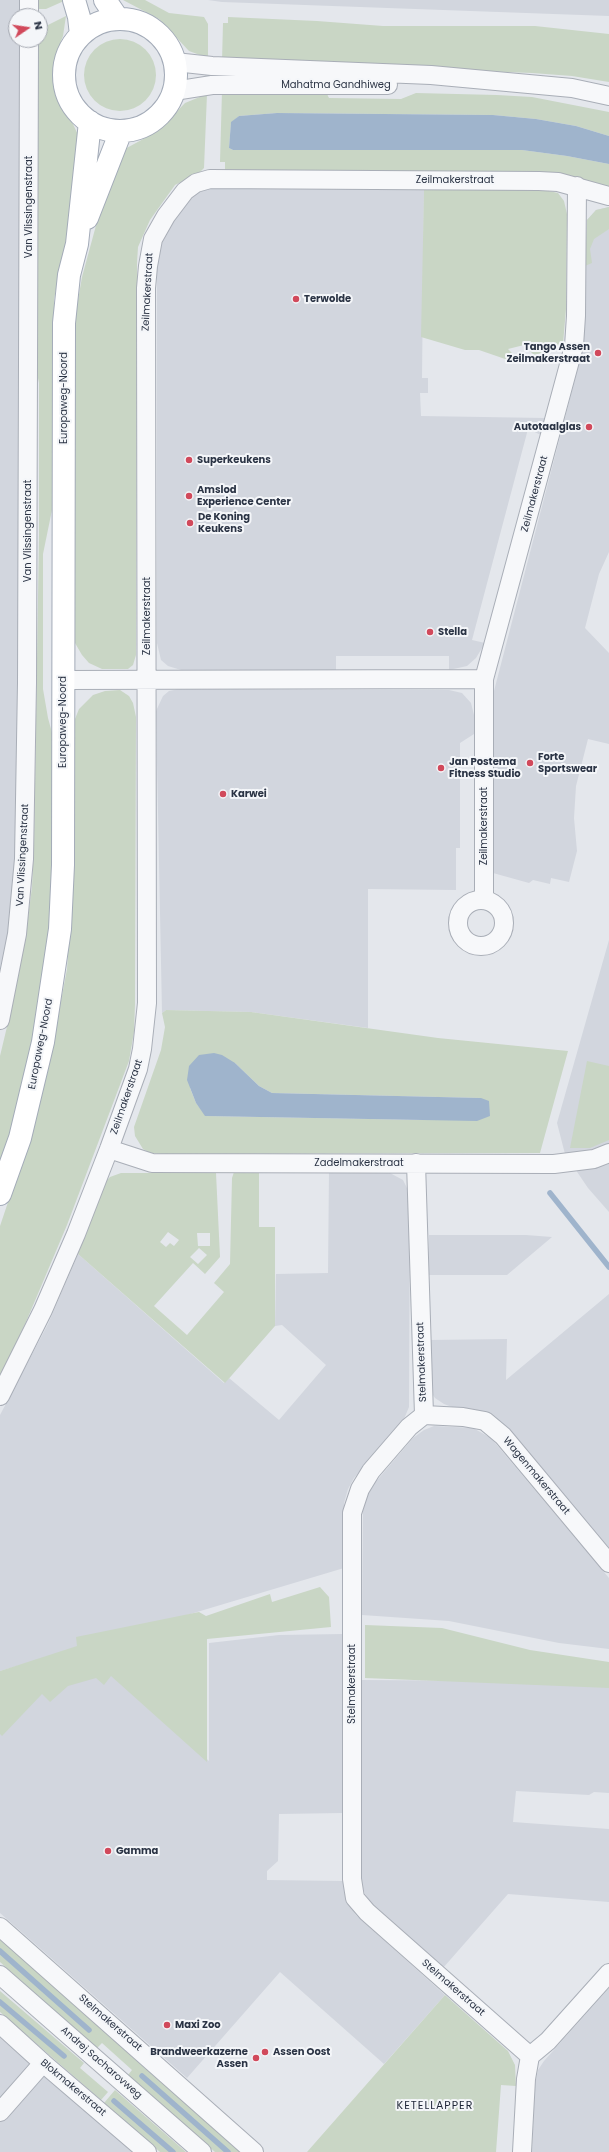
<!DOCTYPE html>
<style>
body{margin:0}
#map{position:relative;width:609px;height:2152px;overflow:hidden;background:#e4e7ec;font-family:Poppins,sans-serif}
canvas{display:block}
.north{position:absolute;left:8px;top:8px;width:40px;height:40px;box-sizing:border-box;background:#f4f6f9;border:1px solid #a4a8b1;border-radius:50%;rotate:77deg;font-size:11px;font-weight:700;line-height:16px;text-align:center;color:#2b3445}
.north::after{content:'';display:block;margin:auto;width:14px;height:18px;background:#d1495b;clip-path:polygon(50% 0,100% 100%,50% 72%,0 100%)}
</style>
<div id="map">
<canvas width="609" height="2152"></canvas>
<div class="north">N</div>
</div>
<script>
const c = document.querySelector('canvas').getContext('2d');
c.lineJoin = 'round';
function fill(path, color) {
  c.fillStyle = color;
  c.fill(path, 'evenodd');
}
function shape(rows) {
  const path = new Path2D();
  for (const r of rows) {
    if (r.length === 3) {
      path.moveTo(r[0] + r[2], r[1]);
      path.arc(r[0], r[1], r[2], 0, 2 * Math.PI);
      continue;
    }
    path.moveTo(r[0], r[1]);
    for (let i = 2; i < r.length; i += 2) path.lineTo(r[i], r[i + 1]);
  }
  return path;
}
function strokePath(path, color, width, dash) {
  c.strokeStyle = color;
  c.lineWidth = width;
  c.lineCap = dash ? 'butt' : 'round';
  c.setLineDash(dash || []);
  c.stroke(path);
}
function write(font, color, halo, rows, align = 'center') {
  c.font = font + ' Poppins,sans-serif';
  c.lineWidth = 4;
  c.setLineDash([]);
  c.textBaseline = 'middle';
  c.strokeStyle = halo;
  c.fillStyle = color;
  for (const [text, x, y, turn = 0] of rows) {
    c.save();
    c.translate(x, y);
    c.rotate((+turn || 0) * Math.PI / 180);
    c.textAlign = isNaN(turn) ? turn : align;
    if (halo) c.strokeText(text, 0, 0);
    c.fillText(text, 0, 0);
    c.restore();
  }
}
const built = shape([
 [0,0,29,0,29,16,16,16,16,40,29,40,26,784,0,1020],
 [208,0,609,0,609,16,222,2],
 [217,188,424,190,422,378,428,378,428,393,420,393,421,416,545,418,541,435,528,429,472,640,485,643,476,658,467,666,449,670,449,656,336,656,336,670,181,670,168,666,161,660,157,643,157,267,160,247,169,227,185,203,195,194,204,190],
 [609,207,609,552,599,574,585,628,609,653,609,744,588,739,576,786,574,818,577,851,569,882,551,878,550,884,533,880,529,883,493,873,494,691,580,360,584,326,587,220,596,210],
 [179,689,449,690,462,693,471,703,474,715,474,734,460,743,460,848,456,848,456,890,368,889,368,1028,251,1012,166,1010,162,1013,156,711,163,696,169,691],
 [609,940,609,1212,588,1188,565,1154,557,1123],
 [329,1171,388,1172,403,1180,410,1194,409,1407,404,1419,354,1478,348,1489,344,1503,344,1568,0,1671,0,1415,48,1324,78,1254,224,1383,229,1378,279,1420,326,1365,282,1325,275,1326,276,1274,328,1273],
 [429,1235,526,1235,552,1237,507,1275,429,1275],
 [609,1294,609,1549,502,1423,484,1412,473,1409,452,1407,444,1404,435,1398,431,1392,429,1340,507,1339,506,1380],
 [434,1426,473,1428,491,1438,609,1578,609,1649,559,1643,449,1621,362,1615,363,1507,365,1498,373,1485,413,1438,424,1430],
 [343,1634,343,1813,279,1814,278,1861,267,1871,267,1880,343,1881,347,1901,356,1915,445,1995,384,2064,280,1972,187,2078,0,1913,0,1732,42,1691,112,1673,209,1761,209,1643,279,1635],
 [362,1680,524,1681,609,1687,609,1793,594,1792,589,1795,516,1791,513,1822,609,1829,609,1902,508,1894,443,1968,373,1906,365,1894,361,1883],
 [609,1988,609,2152,532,2152,535,2084,538,2070,544,2061],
 [0,2032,137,2152,0,2152]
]);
const green = shape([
 [38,0,63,0,64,1,46,9,38,9],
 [123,0,145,0,169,13,204,17,208,24,208,58,189,51,159,19],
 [66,16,63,36,55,57,53,70,54,85,57,99,72,122,80,139,82,169,54,299,54,479,52,510,43,554,43,689,48,718,54,740,51,915,38,1016,18,1110,0,1168,0,1056,11,1010,25,941,32,887,34,845,39,535,39,383,37,373,38,40,40,40,40,30,42,28],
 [228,17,317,21,383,26,535,26,609,34,609,82,572,76,532,73,222,61,223,23,228,23],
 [120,75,36],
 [222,91,326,92,329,98,401,99,416,93,497,95,532,97,609,112,609,136,576,126,536,119,493,115,277,113,239,116,231,123,229,148,233,150,522,150,567,156,609,164,609,189,520,172,225,170,225,162,220,162],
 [207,94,204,168,199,173,175,185,150,220,138,247,137,263,136,655,133,665,128,669,102,669,89,663,82,655,75,643,74,627,74,352,76,312,82,277,107,185,123,150,158,131,185,103],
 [540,189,558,193,564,201,567,214,566,309,563,344,560,348,534,355,524,345,508,349,518,359,511,361,479,350,465,350,421,337,424,190],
 [609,207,609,229,594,239,590,249,592,263,585,266,587,220,596,210],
 [120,690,129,696,133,703,136,717,135,1004,134,1032,129,1061,67,1225,26,1322,0,1377,0,1226,36,1119,48,1070,67,969,74,862,75,719,79,709,93,695,105,691],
 [166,1010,251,1012,438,1038,568,1051,540,1153,162,1154,150,1153,143,1149,135,1136,134,1127,161,1050,165,1027,162,1013],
 [235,1063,259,1086,272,1093,481,1098,433,1119,424,1120,206,1116,196,1103,190,1088],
 [587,1061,609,1066,609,1140,590,1148,570,1148],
 [259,1171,259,1227,275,1227,275,1326,225,1383,78,1254,101,1186,110,1177,121,1173,216,1173,220,1257,205,1274,193,1263,154,1306,187,1335,224,1292,214,1283,230,1264,232,1178,234,1172],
 [168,1232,179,1240,174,1246,170,1243,166,1247,160,1242],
 [197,1233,210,1233,210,1246,198,1246],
 [199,1248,207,1255,198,1264,190,1257],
 [320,1587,329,1597,331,1627,207,1639,207,1762,111,1676,104,1685,96,1678,68,1686,50,1702,42,1694,2,1736,0,1734,0,1671,77,1646,76,1637,199,1612,206,1616,270,1594,272,1602],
 [365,1625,442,1628,530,1650,609,1662,609,1688,365,1678],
 [0,1939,241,2152,215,2152,128,2075,132,2070,102,2043,97,2048,0,1962],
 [0,1991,84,2063,80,2068,108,2092,101,2100,0,2012],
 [445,1995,508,2051,515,2065,516,2086,501,2085,496,2152,307,2152],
 [115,2090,186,2152,160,2152,104,2103]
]);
const water = shape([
 [277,113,493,115,536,119,576,126,609,136,609,164,567,156,522,150,233,150,229,148,231,122,239,116],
 [214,1053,222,1055,235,1063,259,1086,272,1093,481,1098,489,1101,490,1116,477,1121,205,1116,196,1103,187,1080,189,1066,199,1055]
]);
const stream = shape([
 [550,1193,609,1267],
 [0,1951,89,2030],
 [0,2002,64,2056],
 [142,2076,228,2152],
 [114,2101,173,2152]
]);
const minor = shape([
 [29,0,29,16],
 [175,62,212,66,431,75,572,88,609,96],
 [174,91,212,85,388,85],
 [63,680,484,679,574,346,576,316,577,186],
 [484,900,484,679],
 [481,923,23],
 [0,1020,17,934,24,859,27,683,29,40],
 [109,1149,152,1163,554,1164,594,1159,609,1153],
 [416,1163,424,1415,409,1427,371,1471,360,1489,352,1513,352,1879,355,1898,367,1912,530,2056,526,2079,522,2152],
 [0,1396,43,1310,76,1234,109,1149,138,1069,142,1049,147,1003,146,288,148,266,153,239,166,216,185,191,196,183,210,179,539,181,558,182,609,196],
 [424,1415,463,1417,485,1421,503,1436,609,1563],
 [0,1927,254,2152],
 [0,1975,202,2152],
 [0,2024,43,2063,147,2152],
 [530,2056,548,2041,609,1973],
 [0,2112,43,2063]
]);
const major = shape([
 [74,0,79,17,81,35],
 [105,0,118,19],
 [120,75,56],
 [87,218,121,131],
 [0,1194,20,1138,43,1042,60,929,63,865,64,323,69,275,77,244,90,122]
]);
const markers = [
 [296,299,4,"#d1495b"],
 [598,353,4,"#d1495b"],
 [589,427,4,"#d1495b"],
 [189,460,4,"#d1495b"],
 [189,496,4,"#d1495b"],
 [190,523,4,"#d1495b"],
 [430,632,4,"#d1495b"],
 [530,763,4,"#d1495b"],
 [441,768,4,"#d1495b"],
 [223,794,4,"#d1495b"],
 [108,1851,4,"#d1495b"],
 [167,2025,4,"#d1495b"],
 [265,2052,4,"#d1495b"],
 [256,2058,4,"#d1495b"]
];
const streetNames = [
 ["Mahatma Gandhiweg",336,85],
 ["Zeilmakerstraat",455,180],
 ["Van Vlissingenstraat",29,207,-90],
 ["Zeilmakerstraat",148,292,-87],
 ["Europaweg-Noord",64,398,-90],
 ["Zeilmakerstraat",535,494,-75],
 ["Van Vlissingenstraat",28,531,-90],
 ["Zeilmakerstraat",147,616,-90],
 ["Europaweg-Noord",63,722,-90],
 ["Zeilmakerstraat",484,826,-90],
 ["Van Vlissingenstraat",23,855,-87],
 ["Europaweg-Noord",41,1044,-79],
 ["Zeilmakerstraat",127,1097,-71],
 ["Zadelmakerstraat",359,1163],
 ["Stelmakerstraat",422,1362,-92],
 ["Wagenmakerstraat",536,1476,50],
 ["Stelmakerstraat",352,1684,-90],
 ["Stelmakerstraat",453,1988,41],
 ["Stelmakerstraat",110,2023,41],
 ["Andrej Sacharovweg",101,2063,41],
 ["Blokmakerstraat",73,2088,40]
];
const poiNames = [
 ["Terwolde",304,299],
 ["Tango Assen",590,347,"right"],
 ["Zeilmakerstraat",590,359,"right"],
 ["Autotaalglas",581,427,"right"],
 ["Superkeukens",197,460],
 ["Amslod",197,490],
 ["Experience Center",197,502],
 ["De Koning",198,517],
 ["Keukens",198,529],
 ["Stella",438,632],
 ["Forte",538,757],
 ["Sportswear",538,769],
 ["Jan Postema",449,762],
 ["Fitness Studio",449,774],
 ["Karwei",231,794],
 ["Gamma",116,1851],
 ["Maxi Zoo",175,2025],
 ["Brandweerkazerne",248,2052,"right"],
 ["Assen",248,2064,"right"],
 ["Assen Oost",273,2052]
];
const neighbourhoodNames = [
 ["KETELLAPPER",435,2106]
];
fill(built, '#d2d6de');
fill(green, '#c9d6c5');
fill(water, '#9fb4cc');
strokePath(stream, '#9fb4cc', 5.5);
strokePath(minor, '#a9aeb7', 20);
strokePath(major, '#a3abb8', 24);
strokePath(minor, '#f7f8fa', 18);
strokePath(major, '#fff', 22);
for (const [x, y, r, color] of markers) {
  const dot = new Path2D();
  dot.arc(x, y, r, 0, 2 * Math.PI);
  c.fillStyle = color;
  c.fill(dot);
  strokePath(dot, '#f4f6f9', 1.5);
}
write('10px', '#2b3445', '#f4f6f9', streetNames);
write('bold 10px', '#2b3445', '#f4f6f9', poiNames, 'left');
c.letterSpacing = '1px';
write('11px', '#1d2536', '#f4f6f9', neighbourhoodNames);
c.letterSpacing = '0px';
</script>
